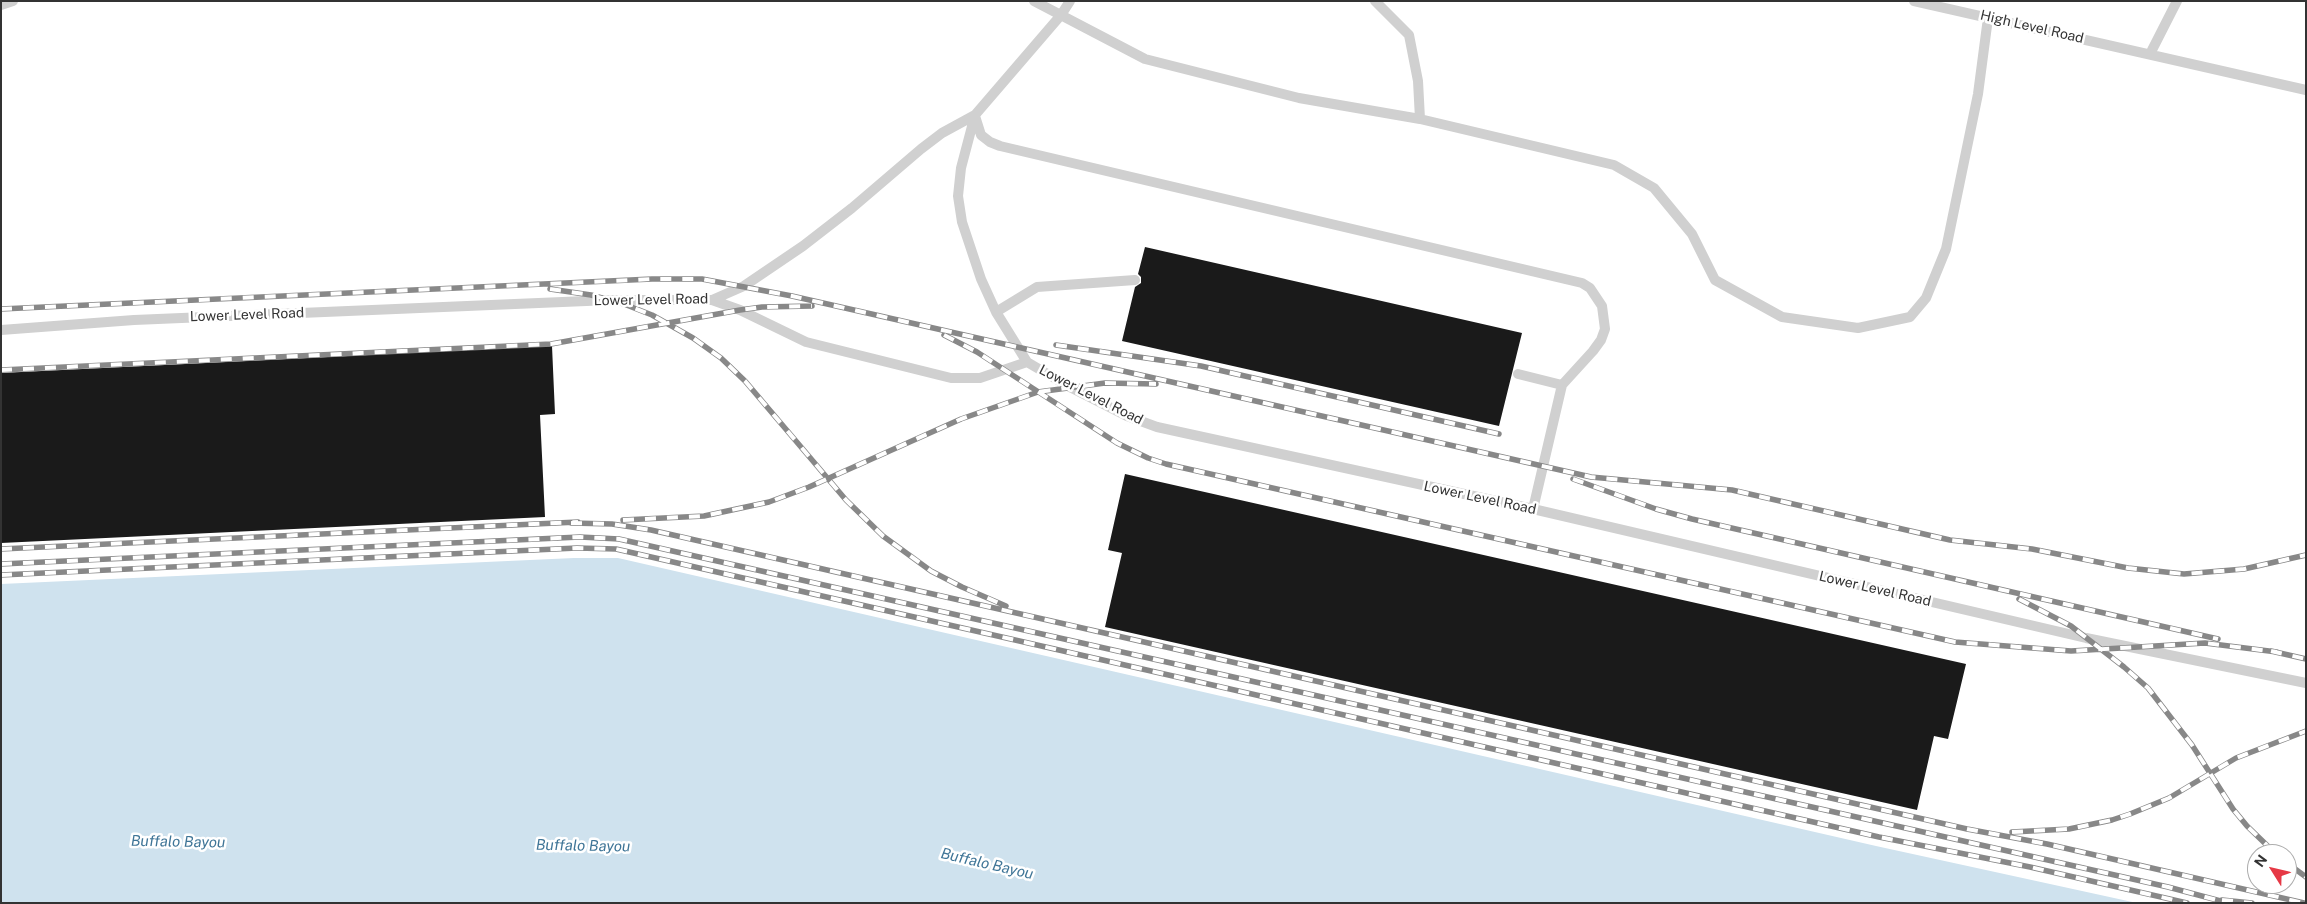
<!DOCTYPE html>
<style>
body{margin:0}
#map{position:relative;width:2307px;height:904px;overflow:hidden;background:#fff;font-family:"Public Sans",sans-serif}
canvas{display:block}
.frame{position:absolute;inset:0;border:2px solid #333;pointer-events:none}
.north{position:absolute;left:2247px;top:844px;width:50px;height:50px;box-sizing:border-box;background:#fff;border:1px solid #adadad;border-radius:50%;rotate:306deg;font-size:14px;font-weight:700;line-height:20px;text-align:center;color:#333}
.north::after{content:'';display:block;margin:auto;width:18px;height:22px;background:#e63946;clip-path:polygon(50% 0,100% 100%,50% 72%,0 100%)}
</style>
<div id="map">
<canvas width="2307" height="904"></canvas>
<div class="frame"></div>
<div class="north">N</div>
</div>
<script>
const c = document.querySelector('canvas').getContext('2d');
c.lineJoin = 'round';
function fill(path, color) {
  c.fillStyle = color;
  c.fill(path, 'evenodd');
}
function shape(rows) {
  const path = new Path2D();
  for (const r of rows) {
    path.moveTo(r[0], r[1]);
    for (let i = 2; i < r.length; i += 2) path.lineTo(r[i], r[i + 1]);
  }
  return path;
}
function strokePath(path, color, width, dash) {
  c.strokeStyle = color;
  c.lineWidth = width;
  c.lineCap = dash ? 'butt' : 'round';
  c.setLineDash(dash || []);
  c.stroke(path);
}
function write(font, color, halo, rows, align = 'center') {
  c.font = font + ' "Public Sans",sans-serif';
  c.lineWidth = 5;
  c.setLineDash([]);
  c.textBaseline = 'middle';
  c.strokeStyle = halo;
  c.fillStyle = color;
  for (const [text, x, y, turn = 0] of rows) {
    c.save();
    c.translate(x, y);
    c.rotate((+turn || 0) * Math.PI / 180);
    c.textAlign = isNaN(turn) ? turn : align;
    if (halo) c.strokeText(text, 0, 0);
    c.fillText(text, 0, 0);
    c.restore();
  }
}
const water = shape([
 [574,558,618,558,1876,846,2137,903,1,903,1,584]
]);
const building = shape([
 [1145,247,1522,333,1499,426,1122,341,1135,287,1141,283,1141,277,1138,274],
 [552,346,555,414,540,415,545,517,1,543,1,373],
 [1125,474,1966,664,1948,739,1934,736,1917,810,1105,627,1122,553,1108,550]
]);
const lane = shape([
 [1034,1,1145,59,1299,98,1420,119,1614,165,1654,188,1692,234,1715,280,1782,317,1858,328,1910,317,1926,298,1946,249,1978,94,1988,18],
 [1375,1,1409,35,1418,81,1420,119],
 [1914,1,2306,90],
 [1,5,13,1],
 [2150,54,2177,1],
 [975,115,961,168,958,196,962,222,981,279,996,312,1027,362,1068,386,1127,416,1157,427,1533,509,2086,638,2306,683],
 [975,116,981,135,990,142,1000,146,1582,283,1590,288,1602,306,1605,329,1601,340,1593,351,1562,385,1533,509],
 [712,300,740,310,806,342,951,378,980,378,1027,362],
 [996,312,1037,287,1135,280],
 [1,330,134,320,610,300,712,300,744,286,803,246,852,208,921,149,942,133,975,115,1061,15,1070,1],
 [1518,374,1562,385]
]);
const rail = shape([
 [550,289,591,295,624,304,652,315,693,338,721,358,745,381,846,500,883,536,931,571,962,587,1006,606],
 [1,309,652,279,702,279,792,296,1591,477,1732,490,1950,540,2032,549,2128,568,2184,574,2244,569,2306,555],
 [944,335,977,352,1117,443,1148,458,1166,464,1955,642,2071,651,2205,643,2277,652],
 [1056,345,1201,366,1499,434],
 [1,370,551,344,740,310,762,307,812,306],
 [1573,479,1656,509,1692,519,2218,639],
 [623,520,704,516,769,502,809,487,961,419,1038,392,1105,383,1156,384],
 [571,523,612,524,651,530,1967,829,2047,844,2304,903],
 [1,549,578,522],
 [1,564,580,537,619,539,2168,887,2228,903],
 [1,575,577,548,616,549,1879,837,2030,867,2187,903],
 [2019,599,2071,626,2124,667,2148,688,2192,745,2233,809,2247,826,2276,854],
 [2271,651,2306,659],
 [2012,832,2069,829,2112,820,2130,814,2169,798,2236,758,2306,731],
 [2287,863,2306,877],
 [2222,900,2252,903]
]);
const streetNames = [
 ["High Level Road",2032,27,13],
 ["Lower Level Road",651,300,-1],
 ["Lower Level Road",247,315,-2],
 ["Lower Level Road",1091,395,27],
 ["Lower Level Road",1480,498,12],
 ["Lower Level Road",1875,589,13]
];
const waterNames = [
 ["Buffalo Bayou",178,842,1],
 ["Buffalo Bayou",583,846,1],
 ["Buffalo Bayou",987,864,13]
];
fill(water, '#cfe2ee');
fill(building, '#1a1a1a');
strokePath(lane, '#d0d0d0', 10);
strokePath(rail, '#888', 5.5);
strokePath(rail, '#fff', 4, [11]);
write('14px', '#333', '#fff', streetNames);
write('italic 15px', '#3f7597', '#fff', waterNames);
</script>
